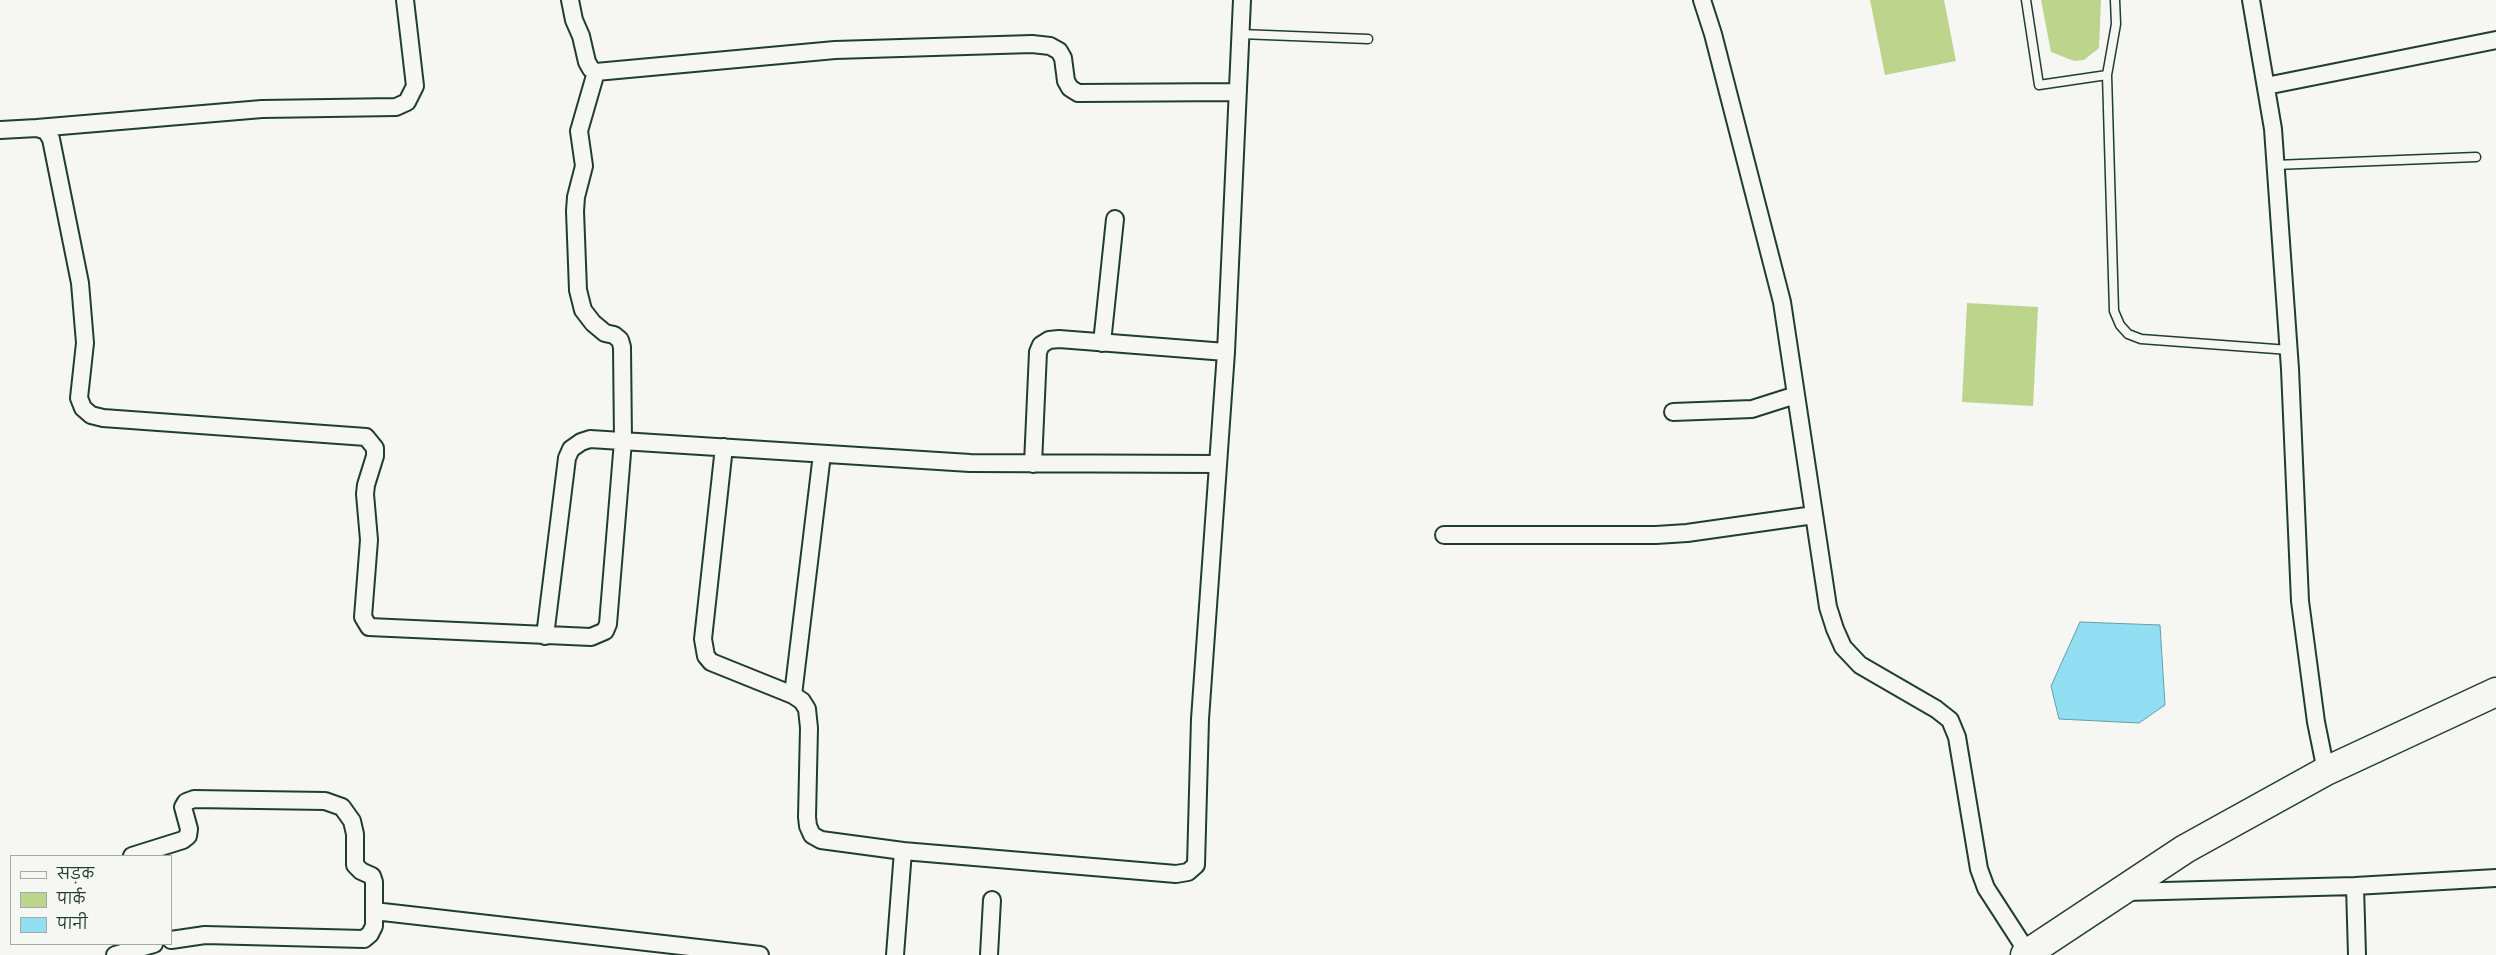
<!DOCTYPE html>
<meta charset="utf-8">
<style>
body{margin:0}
#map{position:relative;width:2496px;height:955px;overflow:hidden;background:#f6f6f2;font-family:"Architects Daughter","Playpen Sans Deva",sans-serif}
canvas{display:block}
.legend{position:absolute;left:10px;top:855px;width:162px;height:90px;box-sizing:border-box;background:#f6f6f2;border:1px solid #a0aca6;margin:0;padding:6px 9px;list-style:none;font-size:15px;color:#1f3d34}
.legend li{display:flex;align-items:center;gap:10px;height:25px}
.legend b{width:25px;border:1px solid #a0aca6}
</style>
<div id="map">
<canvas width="2496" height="955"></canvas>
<ul class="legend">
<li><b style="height:6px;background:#f6f6f2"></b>सड़क</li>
<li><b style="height:14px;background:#bcd48b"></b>पार्क</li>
<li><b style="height:14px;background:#92def3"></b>पानी</li>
</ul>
</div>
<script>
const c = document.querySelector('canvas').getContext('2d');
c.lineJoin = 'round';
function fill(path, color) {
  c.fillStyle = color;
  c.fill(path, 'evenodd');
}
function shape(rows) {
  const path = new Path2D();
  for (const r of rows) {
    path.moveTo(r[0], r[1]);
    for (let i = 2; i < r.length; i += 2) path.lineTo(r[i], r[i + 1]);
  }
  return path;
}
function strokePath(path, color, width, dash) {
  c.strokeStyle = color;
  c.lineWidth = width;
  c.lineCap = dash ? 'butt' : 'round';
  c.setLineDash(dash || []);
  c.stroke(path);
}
const green = shape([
 [1870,0,1944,0,1956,61,1885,75],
 [2041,0,2101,0,2099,48,2084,60,2074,61,2051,52],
 [1967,303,2038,307,2033,406,1962,402]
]);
const water = shape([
 [2080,622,2160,625,2165,705,2139,723,2059,719,2051,686,2080,622]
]);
const lane = shape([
 [2026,0,2039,85,2107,75,2116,24,2115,0],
 [1240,34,1368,39],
 [2107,75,2114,311,2120,325,2128,334,2141,339,2289,350],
 [2275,165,2476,157]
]);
const street = shape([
 [570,0,574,20,581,36,587,62,591,69,596,72,835,50,1032,44,1050,46,1059,51,1063,58,1066,81,1070,88,1078,93,1238,92],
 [1702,0,1713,34,1782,302,1828,607,1835,629,1843,647,1860,665,1936,709,1950,720,1957,737,1979,869,1986,888,2028,953],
 [2251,0,2273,129,2290,369,2300,601,2316,722,2326,771],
 [2266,86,2496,40],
 [37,128,262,109,396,107,407,102,415,86,405,0],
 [0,130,37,128,46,131,51,139,80,283,85,343,79,398,83,408,91,415,103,418,366,437,375,448,375,456,366,485,365,494,369,540,363,617,369,627,591,637,605,631,608,624,623,441,622,347,620,340,614,335,605,333,593,323,583,310,578,290,575,211,576,197,584,166,579,131,596,72],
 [1102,343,1115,219],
 [1673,412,1752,409,1796,395],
 [724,447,703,639,706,656,711,662,793,695,802,701,807,709,809,728,807,817,808,826,812,835,821,840,903,851],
 [1033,464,1038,352,1041,345,1049,340,1059,339,1226,352],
 [1444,535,1656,535,1687,533,1814,515],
 [545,636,567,458,571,449,581,442,590,439,970,463,1218,464],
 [793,695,822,454],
 [132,856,183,840,188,836,189,829,183,807,186,802,194,799,325,801,342,807,352,821,355,834,355,865,361,871,372,876,374,882,374,926,370,934,364,939,205,935,171,940],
 [2355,886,2357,955],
 [2125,892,2355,886,2496,878],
 [374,911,760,955],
 [115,955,154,944],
 [895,955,903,851,1176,874,1188,872,1196,865,1200,719,1226,352,1242,0],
 [989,955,992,900]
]);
const highway = shape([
 [2025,955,2185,849,2326,771,2496,692]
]);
fill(green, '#bcd48b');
fill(water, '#92def3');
strokePath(water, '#649ea7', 1);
strokePath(lane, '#1f3d34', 11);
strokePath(street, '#1f3d34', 20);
strokePath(highway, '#1f3d34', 31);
strokePath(lane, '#f6f6f2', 8);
strokePath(street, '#f6f6f2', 16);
strokePath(highway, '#f6f6f2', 28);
</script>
